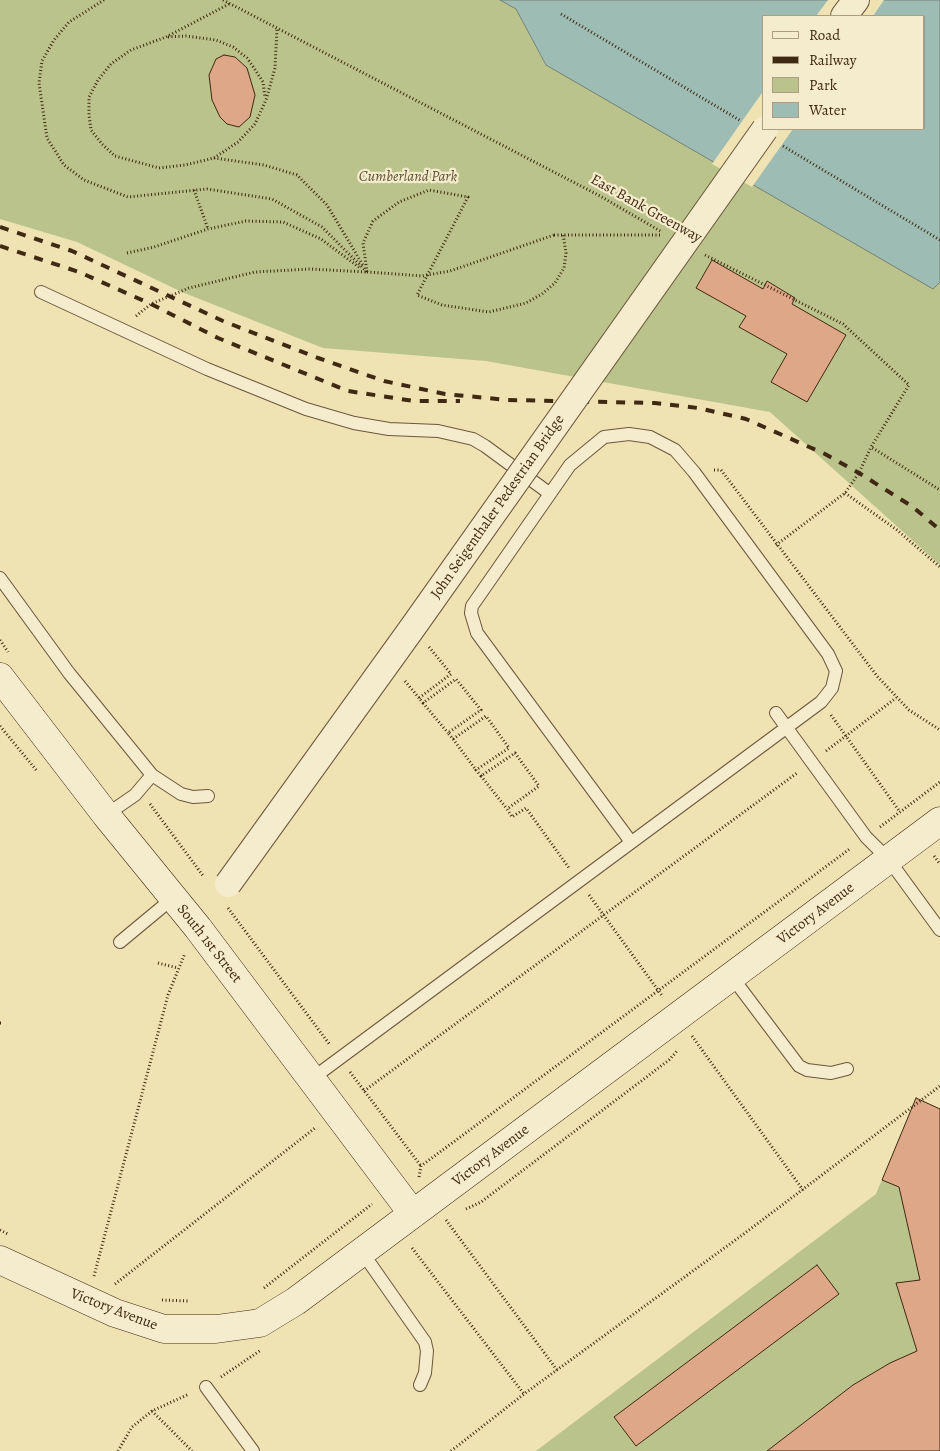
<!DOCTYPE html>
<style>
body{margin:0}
#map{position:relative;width:940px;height:1451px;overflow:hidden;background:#efe2b3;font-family:Alegreya,serif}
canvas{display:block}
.legend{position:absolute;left:762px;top:15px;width:162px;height:115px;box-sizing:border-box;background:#f5ecce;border:1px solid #ad9e83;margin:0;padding:6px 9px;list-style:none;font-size:15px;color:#402913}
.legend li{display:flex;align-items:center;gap:10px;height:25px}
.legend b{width:25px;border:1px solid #ad9e83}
</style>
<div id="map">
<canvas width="940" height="1451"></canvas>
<ul class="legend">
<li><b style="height:6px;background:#f5ecce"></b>Road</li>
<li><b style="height:6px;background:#402913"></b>Railway</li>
<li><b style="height:14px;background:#bac38b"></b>Park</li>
<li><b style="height:14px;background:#9cbcb4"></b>Water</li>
</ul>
</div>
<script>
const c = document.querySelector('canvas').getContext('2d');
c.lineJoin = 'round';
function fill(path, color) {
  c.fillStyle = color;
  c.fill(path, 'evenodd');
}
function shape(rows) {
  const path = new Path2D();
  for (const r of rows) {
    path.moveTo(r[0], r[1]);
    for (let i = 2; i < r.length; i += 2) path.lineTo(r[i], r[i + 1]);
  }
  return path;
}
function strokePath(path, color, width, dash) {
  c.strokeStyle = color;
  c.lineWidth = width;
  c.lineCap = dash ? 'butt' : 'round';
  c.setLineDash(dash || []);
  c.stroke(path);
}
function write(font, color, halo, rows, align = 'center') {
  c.font = font + ' Alegreya,serif';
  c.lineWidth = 4.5;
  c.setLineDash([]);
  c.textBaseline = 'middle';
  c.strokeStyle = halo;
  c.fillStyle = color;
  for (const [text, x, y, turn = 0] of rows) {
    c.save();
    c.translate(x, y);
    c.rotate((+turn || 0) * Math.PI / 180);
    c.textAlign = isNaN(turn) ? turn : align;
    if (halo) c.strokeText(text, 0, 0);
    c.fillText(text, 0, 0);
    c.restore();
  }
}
const green = shape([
 [0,0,500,0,516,9,546,65,940,243,940,565,770,412,486,361,323,348,182,292,77,242,0,219],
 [916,1098,940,1109,940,1451,536,1451,876,1194]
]);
const water = shape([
 [500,0,940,0,940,282,933,289,546,65,516,9,500,0],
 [764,16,924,16,924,129,764,129,764,16]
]);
const pier = shape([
 [828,0,884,0,873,16,816,16],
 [764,90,764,129,793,129,752,187,712,164]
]);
const building = shape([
 [224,55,235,57,247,68,255,95,250,117,239,127,227,124,220,117,212,100,209,75,216,59,224,55],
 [712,260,763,289,767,281,795,298,792,304,846,335,807,402,771,382,787,354,739,327,746,316,696,288,712,260],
 [916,1098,940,1109,940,1451,767,1451,853,1385,890,1363,917,1351,896,1283,920,1280,899,1187,882,1180,916,1098],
 [817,1265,839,1294,636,1446,614,1417,817,1265]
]);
const path = shape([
 [104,0,69,22,54,40,42,61,39,83,47,138,64,165,84,180,128,197,207,189,272,199,322,227,367,272],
 [223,0,600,196,662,232],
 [229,4,166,37,131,50,111,64,98,80,89,97,89,115,91,130,102,144,115,156,159,168,185,165,214,158,238,142,255,124,266,100,275,68,277,29],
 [561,14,741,121],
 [168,37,186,36,216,40,233,47,247,58,254,68,263,82,265,97],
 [783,146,940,240],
 [214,158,264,165,297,175,327,205,364,267],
 [194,190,208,229],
 [554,235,660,235],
 [127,253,154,247,208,229,246,221,283,222,321,239,360,268],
 [705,255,843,324,909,385,871,447,940,490],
 [367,272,363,243,373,221,399,202,429,190,468,197,417,295,442,305,489,312,526,303,542,294,555,283,564,268,566,253,563,234],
 [136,316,151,304,189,288,255,272,310,269,367,272],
 [714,470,721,470,877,676,909,710,940,730],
 [845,493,897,530,940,567],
 [776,545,845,493,859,473,871,447],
 [0,640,8,652],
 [429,647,451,674,419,698,423,703,456,679,481,710,448,733,453,739,486,716,509,748,476,770,481,776,515,753,539,786,507,809,512,817,526,808,569,868],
 [405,681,419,698],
 [423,703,448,733],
 [831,715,900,812],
 [0,726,37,771],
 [453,739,476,770],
 [826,751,896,698],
 [481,776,507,809],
 [150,804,204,877],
 [880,827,940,782],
 [934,856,940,864],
 [589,895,663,997],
 [228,908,330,1045],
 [158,963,178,968],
 [0,1023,1,1023],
 [692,1036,803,1190],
 [350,1072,421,1166],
 [364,1091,797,773],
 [419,1177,421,1166,851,848],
 [466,1209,481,1202,669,1060,677,1051],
 [446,1220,557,1370],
 [0,1230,8,1234],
 [412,1248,524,1394],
 [94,1276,168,995,185,953],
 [115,1284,315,1128],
 [264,1288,372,1204],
 [162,1300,188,1301],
 [221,1377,261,1350],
 [152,1411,192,1451],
 [118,1451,132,1427,152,1411,189,1394],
 [451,1451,524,1394,745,1233,940,1086]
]);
const lane = shape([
 [41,292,207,369,306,409,354,423,389,429,438,431,473,439,485,446,549,493],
 [0,578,69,673,152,775,181,794,193,797,208,796],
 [776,713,866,837,889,860,940,930],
 [106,815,135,795,152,775],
 [120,942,173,898],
 [732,977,799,1066,807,1070,831,1073,847,1069],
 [313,1078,821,702,832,688,836,671,828,654,694,472,675,450,650,437,629,434,604,437,570,465,472,606,471,613,477,633,631,842],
 [362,1252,425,1342,427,1351,425,1373,420,1385],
 [206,1387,253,1451]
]);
const street = shape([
 [844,16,856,0]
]);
const secondary = shape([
 [0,677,106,815,198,928,413,1214],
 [0,1260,115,1313,164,1329,216,1329,260,1323,296,1301,940,821]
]);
const rail = shape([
 [0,227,72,251,223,321,318,358,384,381,445,394,508,400,655,403,698,408,746,419,825,454,859,473,913,507,940,530],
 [0,246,79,272,151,304,218,338,348,391,414,401,460,401]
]);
const pathBridge = shape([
 [367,272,422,276,450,271,554,235]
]);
const streetBridge = shape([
 [228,884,413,627,765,129]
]);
const parkNames = [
 ["Cumberland Park",408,177]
];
const streetNames = [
 ["East Bank Greenway",646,209,29],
 ["John Seigenthaler Pedestrian Bridge",498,507,-55],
 ["Victory Avenue",816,914,-37],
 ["South 1st Street",209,944,52],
 ["Victory Avenue",491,1156,-37],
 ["Victory Avenue",114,1310,21]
];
fill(green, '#bac38b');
fill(water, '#9cbcb4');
strokePath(water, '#778174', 1);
fill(pier, '#efe2b3');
fill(building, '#dea788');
strokePath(building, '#402913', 1);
strokePath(lane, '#6c573b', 14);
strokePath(street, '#6c573b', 28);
strokePath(secondary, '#402913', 29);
strokePath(path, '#402913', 3, [1, 2.5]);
strokePath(lane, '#f5ecce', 12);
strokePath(street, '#f5ecce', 26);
strokePath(secondary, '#f5ecce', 28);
strokePath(rail, '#402913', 4, [9, 9]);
strokePath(streetBridge, '#6c573b', 28, []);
strokePath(pathBridge, '#402913', 3, [1, 2.5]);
strokePath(streetBridge, '#f5ecce', 26);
write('italic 15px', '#5e5031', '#f5ecce', parkNames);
write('15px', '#402913', '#f5ecce', streetNames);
</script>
